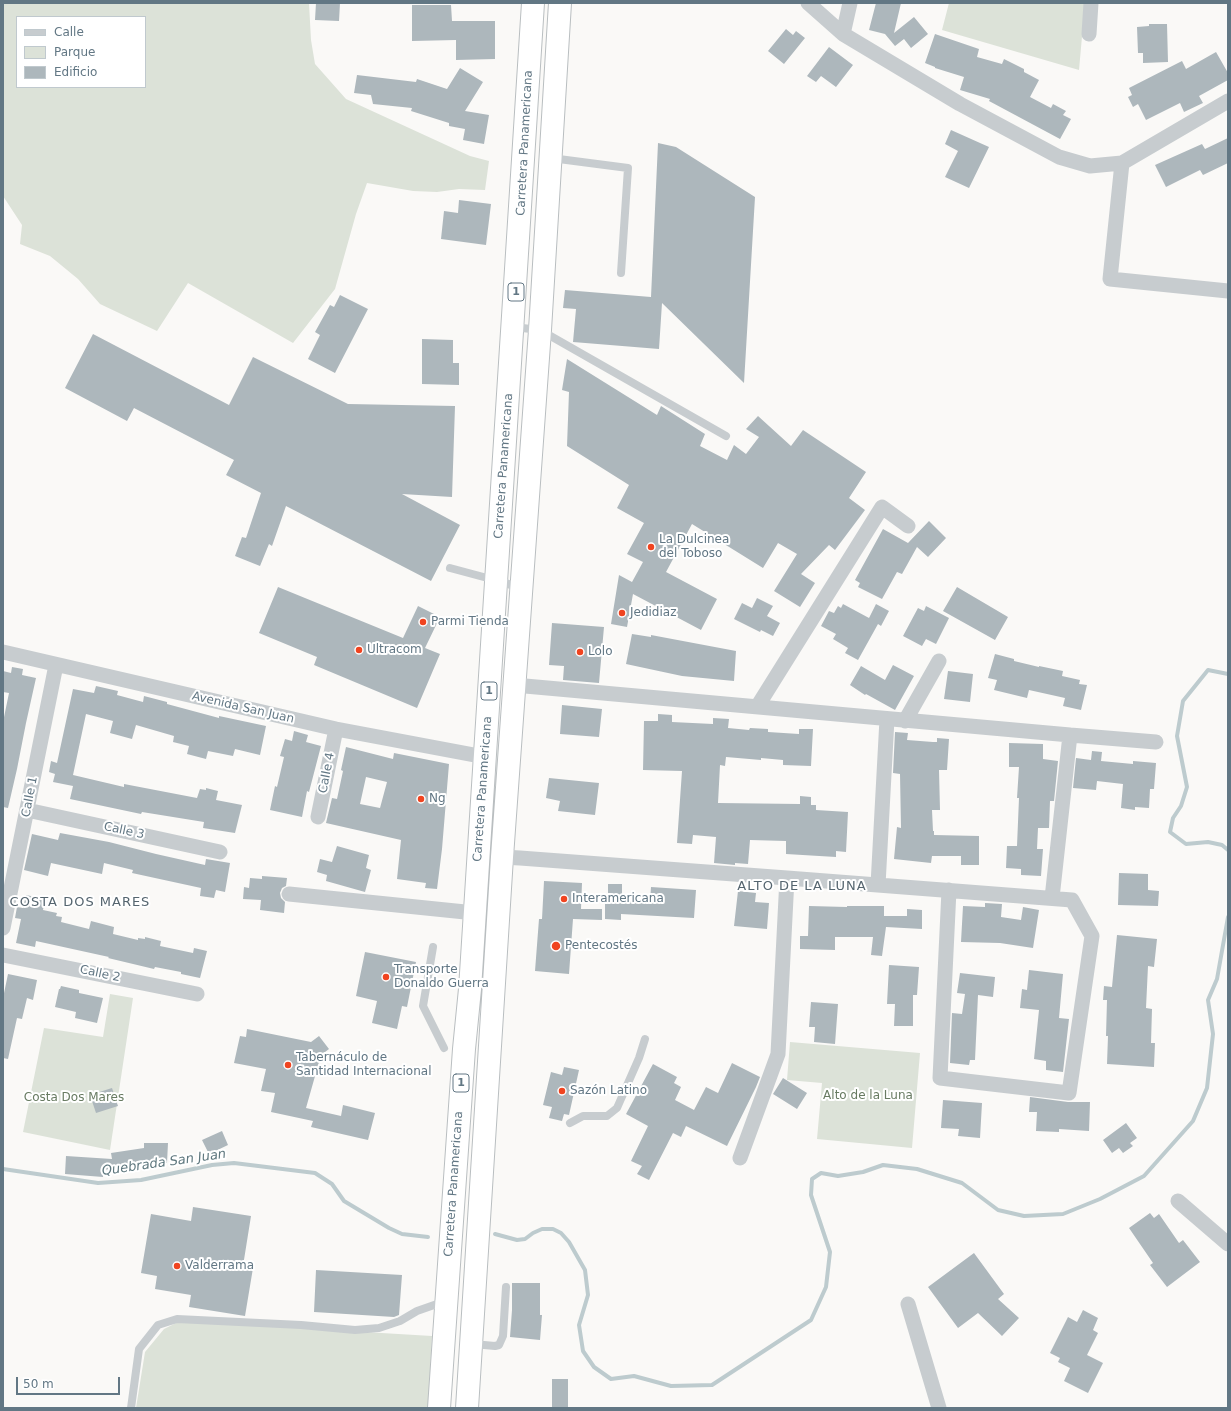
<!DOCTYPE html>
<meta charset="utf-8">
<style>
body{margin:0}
#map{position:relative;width:1231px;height:1411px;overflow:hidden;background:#faf9f7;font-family:"DejaVu Sans",sans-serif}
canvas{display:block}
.frame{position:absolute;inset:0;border:4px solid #627784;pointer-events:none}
.legend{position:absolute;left:16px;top:16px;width:130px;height:72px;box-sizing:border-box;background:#fff;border:1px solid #c0c9ce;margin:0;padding:5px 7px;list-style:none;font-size:12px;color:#627784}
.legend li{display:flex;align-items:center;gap:8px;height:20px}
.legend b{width:20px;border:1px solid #c0c9ce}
.scale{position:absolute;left:16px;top:1377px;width:104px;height:18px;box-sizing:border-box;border:2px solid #627784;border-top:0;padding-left:5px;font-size:12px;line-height:14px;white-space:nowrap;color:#627784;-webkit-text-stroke:3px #fff;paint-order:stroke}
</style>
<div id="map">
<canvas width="1231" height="1411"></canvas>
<div class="frame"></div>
<ul class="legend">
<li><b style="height:5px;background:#c7cccf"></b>Calle</li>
<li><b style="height:11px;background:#dce2d8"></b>Parque</li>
<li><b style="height:11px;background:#adb7bc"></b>Edificio</li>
</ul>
<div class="scale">50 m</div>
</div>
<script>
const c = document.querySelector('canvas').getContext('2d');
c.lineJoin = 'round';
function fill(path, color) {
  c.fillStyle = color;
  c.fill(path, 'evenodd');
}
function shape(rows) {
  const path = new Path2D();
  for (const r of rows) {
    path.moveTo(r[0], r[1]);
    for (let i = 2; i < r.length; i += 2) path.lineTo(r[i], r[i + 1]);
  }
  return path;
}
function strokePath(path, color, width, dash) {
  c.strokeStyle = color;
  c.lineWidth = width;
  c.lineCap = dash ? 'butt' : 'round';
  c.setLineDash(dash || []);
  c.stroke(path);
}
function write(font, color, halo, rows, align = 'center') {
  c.font = font + ' "DejaVu Sans",sans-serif';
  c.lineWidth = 4;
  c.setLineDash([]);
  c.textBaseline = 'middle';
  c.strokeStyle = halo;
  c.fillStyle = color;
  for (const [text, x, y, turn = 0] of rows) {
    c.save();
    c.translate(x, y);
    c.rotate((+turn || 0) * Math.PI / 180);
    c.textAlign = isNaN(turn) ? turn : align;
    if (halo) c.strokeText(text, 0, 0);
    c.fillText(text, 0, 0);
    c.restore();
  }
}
const green = shape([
 [3,3,309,3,311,40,315,64,346,99,470,156,489,161,485,190,459,189,437,192,413,191,367,183,356,214,335,289,293,343,188,283,157,331,100,304,78,279,50,256,20,244,22,225,3,196],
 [17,17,145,17,145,87,17,87],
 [949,3,1085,3,1079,70,942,30],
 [110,994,133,998,110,1150,23,1132,44,1028,103,1037],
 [790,1042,920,1053,912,1148,817,1139,822,1083,787,1080],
 [180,1321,432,1336,428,1408,136,1408,145,1352,164,1329]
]);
const stream = shape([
 [1228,674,1208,670,1183,701,1177,736,1187,787,1181,806,1173,818,1170,832,1186,844,1208,842,1222,845,1228,850],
 [3,1169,98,1183,141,1180,212,1165,234,1163,315,1173,332,1184,344,1201,389,1228,402,1234,428,1237],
 [495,1234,517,1240,525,1239,533,1233,542,1229,553,1229,561,1233,569,1242,585,1270,588,1295,579,1325,583,1351,594,1367,611,1379,634,1376,671,1386,712,1385,811,1320,826,1287,830,1252,811,1195,812,1179,821,1173,838,1176,863,1172,883,1165,917,1169,962,1183,998,1210,1024,1216,1063,1214,1100,1199,1144,1176,1193,1121,1207,1088,1213,1034,1208,1000,1217,979,1228,917]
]);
const building = shape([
 [316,3,340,3,339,21,315,20],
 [876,3,901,3,894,33,914,17,928,34,911,48,904,39,895,46,885,34,869,30],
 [412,5,451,5,452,21,495,21,495,59,456,60,456,40,412,41],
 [1149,24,1167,24,1168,62,1143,63,1143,53,1138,53,1137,27,1149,26],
 [786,29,793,35,796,31,805,38,784,64,768,51],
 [935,34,979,49,977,57,1002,64,1004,59,1024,69,1024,72,1039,80,1030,97,1051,108,1053,104,1066,111,1063,115,1071,119,1060,139,989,101,990,99,960,90,964,77,935,68,935,67,925,63],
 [829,47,853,65,836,87,821,76,816,82,807,76],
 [1216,52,1228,73,1228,80,1199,96,1203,103,1184,112,1180,103,1146,120,1138,104,1133,107,1128,97,1132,95,1129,88,1182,61,1186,69],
 [460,68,483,82,465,111,489,115,484,144,463,140,465,129,449,126,449,123,411,111,412,108,373,104,371,95,354,93,357,75,416,82,417,79,447,89],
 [951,130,989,147,969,188,945,177,958,151,945,144],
 [1228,138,1228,163,1203,175,1200,170,1166,187,1155,165,1202,144,1205,149],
 [658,143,676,147,755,197,744,383,662,303,659,349,573,342,576,309,563,308,565,290,651,297],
 [459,200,491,204,486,245,441,239,444,211,458,213],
 [340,295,368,309,335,373,308,359,320,335,315,332,330,305,334,307],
 [93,334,229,405,253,357,348,404,455,406,452,497,402,494,460,525,431,581,286,506,272,546,269,544,260,566,235,556,242,537,246,538,261,493,226,475,234,460,134,408,127,421,65,388],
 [422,339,453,340,453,363,459,363,459,385,422,384],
 [567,359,657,415,661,406,705,434,700,446,727,460,734,445,746,454,759,437,746,429,758,416,791,446,803,430,866,472,849,498,865,510,835,550,829,545,801,574,815,583,800,607,774,591,797,554,778,543,763,568,692,524,666,572,717,599,701,630,633,594,627,627,611,624,619,575,632,582,643,562,627,554,644,523,617,508,629,485,567,446,569,392,562,390],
 [929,521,946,538,928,557,917,547,902,574,897,572,882,599,858,587,860,583,855,580,883,529,908,543],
 [278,587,403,638,418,606,440,617,425,648,440,654,417,708,314,665,317,657,259,633],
 [957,587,1008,617,995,640,943,611],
 [757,598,773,606,767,616,780,623,773,636,761,630,760,632,734,619,742,603,752,608],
 [843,604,869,618,876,604,889,611,881,626,878,624,858,660,845,653,848,648,833,639,836,634,821,626,829,611,834,613,838,606,841,608],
 [926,606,949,618,936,644,926,639,922,646,903,636,918,608,924,611],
 [552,623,604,627,599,683,563,680,564,666,549,665],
 [632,634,651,637,651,635,736,651,734,681,682,676,626,664],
 [995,654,1014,659,1014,661,1039,667,1039,666,1063,671,1062,676,1080,680,1079,684,1087,685,1081,710,1063,706,1065,698,1029,690,1027,698,994,690,997,680,988,678],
 [893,665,914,676,895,710,866,694,865,695,850,685,861,666,885,680],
 [12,667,23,669,22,675,36,678,26,723,17,769,8,808,3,807,3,722,9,693,3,692,3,671,11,673],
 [948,671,973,674,970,702,944,699],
 [96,686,118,691,117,695,143,702,144,696,167,702,167,704,219,718,219,716,266,726,260,755,235,749,233,756,208,751,206,759,187,754,189,746,173,742,174,736,136,725,132,739,110,733,113,721,86,714,73,775,124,787,124,784,197,798,200,789,206,790,206,788,218,791,216,800,242,805,235,833,203,828,204,822,142,812,141,814,70,799,73,786,53,782,55,774,49,772,51,761,57,763,73,689,94,693],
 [562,705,602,709,599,737,560,734],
 [658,714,672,715,672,722,713,724,713,718,729,719,728,728,749,730,750,728,768,729,768,732,799,734,799,729,813,729,811,766,783,765,783,760,761,758,761,760,726,757,725,766,720,765,718,803,800,804,800,796,811,797,811,805,816,805,816,810,848,812,846,852,836,851,836,857,786,854,786,841,750,840,748,864,735,863,735,865,714,863,716,837,693,835,692,844,677,843,682,771,643,770,644,721,658,721],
 [294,731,308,735,306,742,321,746,309,792,307,791,302,817,270,810,275,786,277,787,284,757,280,756,285,739,292,741],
 [895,732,908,733,907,740,933,742,937,742,937,738,949,739,947,770,939,770,940,810,932,810,933,831,934,831,934,835,979,836,979,865,961,865,961,856,932,856,931,863,894,859,897,827,901,828,900,774,893,773],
 [1009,743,1043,744,1043,759,1058,761,1054,801,1050,801,1049,828,1038,828,1037,849,1043,849,1041,876,1021,875,1021,869,1006,868,1007,846,1017,846,1019,798,1017,798,1019,767,1009,767],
 [346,747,393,759,394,753,449,764,442,849,437,889,425,888,426,883,397,879,401,840,326,823,332,798,337,799,343,771,341,770],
 [366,777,387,782,380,808,360,804],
 [1092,751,1102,752,1101,761,1133,764,1133,761,1156,763,1154,789,1150,789,1149,808,1135,807,1135,810,1121,808,1123,784,1097,781,1096,790,1073,788,1076,758,1091,760],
 [549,778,599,783,595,815,558,811,560,801,546,798],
 [60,833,109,842,156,854,205,865,206,859,230,863,225,892,216,890,214,898,200,896,201,888,132,873,133,870,104,863,102,874,51,863,48,876,24,870,32,834,58,840],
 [337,846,369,855,366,868,371,870,365,892,326,881,327,875,317,872,320,859,332,862],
 [1119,873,1148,874,1148,890,1159,891,1158,906,1118,905],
 [262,876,287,878,286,886,282,888,280,893,281,898,285,902,284,913,260,910,261,900,243,899,244,887,249,888,250,878,262,879],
 [544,881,582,883,581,909,602,909,602,920,573,919,569,974,535,971,539,919,542,919],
 [608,884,622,884,622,901,650,902,651,887,696,890,694,918,621,914,621,920,605,919,605,894,608,894],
 [738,891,756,893,755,902,769,903,767,929,734,926],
 [26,895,45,899,43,910,57,913,56,916,62,917,61,922,89,929,91,921,114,927,113,934,138,940,138,938,145,939,145,937,161,941,160,946,193,953,194,948,207,951,200,978,181,974,181,972,155,967,154,969,108,958,109,957,36,941,35,947,16,943,21,919,15,918,17,907,23,908],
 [985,903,1002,904,1001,917,1021,920,1023,907,1039,910,1033,948,1000,943,961,942,963,906,985,907],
 [809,906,847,907,847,906,884,906,884,916,907,916,907,909,922,910,922,929,886,927,882,956,871,955,873,937,835,937,835,950,800,949,800,936,808,936],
 [1117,935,1157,939,1154,967,1148,966,1146,1008,1152,1009,1151,1043,1155,1043,1154,1067,1107,1064,1108,1036,1106,1036,1107,1000,1103,1000,1104,986,1112,987],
 [365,952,416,962,407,1007,402,1006,397,1029,372,1023,377,1001,356,996],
 [889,965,919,967,917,995,913,995,913,1026,894,1026,895,1004,887,1004],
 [1029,970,1063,974,1059,1018,1069,1019,1063,1072,1046,1070,1046,1061,1034,1059,1039,1010,1020,1008,1022,989,1027,990],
 [960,973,995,977,993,997,978,995,975,1060,970,1060,969,1065,950,1063,952,1013,962,1014,965,994,957,993],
 [8,974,37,980,33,1000,27,998,22,1019,17,1018,8,1059,3,1058,3,998],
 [61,986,79,990,79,993,103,998,97,1023,75,1018,76,1012,55,1007,59,989,60,989],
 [811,1002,838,1004,835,1044,814,1042,815,1027,809,1027],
 [247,1029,311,1042,319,1036,329,1049,321,1055,306,1108,341,1116,343,1105,375,1113,368,1140,311,1127,313,1121,271,1112,275,1093,261,1091,266,1069,234,1063,240,1036,246,1037],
 [732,1063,760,1077,756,1087,727,1146,686,1126,681,1137,673,1133,649,1180,637,1174,642,1166,631,1161,648,1126,626,1114,653,1064,677,1077,674,1083,681,1087,675,1100,694,1110,706,1087,718,1093],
 [564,1067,579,1070,569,1115,564,1114,562,1121,549,1118,552,1107,543,1105,551,1072,562,1075],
 [783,1078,807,1093,797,1109,773,1094],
 [112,1088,118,1106,96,1113,90,1095],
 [1030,1097,1068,1102,1090,1102,1089,1131,1059,1129,1059,1132,1036,1131,1037,1112,1029,1112],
 [943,1100,982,1103,980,1138,958,1136,959,1129,941,1128],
 [1126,1123,1137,1138,1130,1143,1133,1146,1123,1153,1119,1148,1112,1153,1103,1140],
 [222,1131,228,1145,209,1154,202,1140],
 [144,1143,168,1143,167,1163,137,1163,137,1165,103,1170,103,1177,65,1174,66,1156,112,1159,111,1153,144,1148],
 [193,1207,251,1216,243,1266,253,1268,245,1316,189,1307,191,1295,155,1289,157,1276,141,1273,151,1214,191,1221],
 [1150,1213,1154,1218,1159,1214,1179,1243,1183,1240,1200,1262,1167,1287,1150,1265,1153,1263,1129,1228],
 [974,1253,1004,1294,998,1299,1019,1318,1002,1336,978,1313,958,1328,928,1287],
 [316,1270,402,1275,399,1315,394,1317,314,1312],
 [512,1283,540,1283,540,1315,542,1315,540,1340,510,1337,512,1310],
 [1083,1310,1098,1318,1093,1330,1098,1333,1087,1355,1103,1363,1088,1393,1064,1381,1070,1368,1058,1362,1060,1358,1050,1353,1068,1317,1077,1322],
 [552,1379,568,1379,568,1408,552,1408]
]);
const lane = shape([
 [551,158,628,168,621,273],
 [513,327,540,330,726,436],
 [450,568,506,583,511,585,516,593],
 [433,947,423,1006,444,1048],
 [570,1123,583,1116,607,1116,617,1108,639,1058,645,1039],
 [473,1344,495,1346,499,1345,503,1336,506,1287],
 [131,1408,139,1349,158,1325,177,1319,301,1325,355,1330,379,1328,400,1321,417,1311,437,1304,445,1304]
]);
const street = shape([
 [808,3,843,34,960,104,1059,157,1090,166,1122,163,1228,101],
 [843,34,850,3],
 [1089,34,1091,3],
 [1122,163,1110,279,1228,291],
 [3,652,336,729,485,757],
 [514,685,1070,735,1052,898],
 [757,707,882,507,908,526],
 [905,721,939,661],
 [1070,735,1156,742],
 [27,810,220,852],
 [318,817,336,729],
 [502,857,520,858,787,878,1072,900,1092,936,1069,1093,940,1078,949,890],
 [878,885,887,719],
 [289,894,475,913],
 [3,928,56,665],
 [3,955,197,994],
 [740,1158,778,1054,787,878],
 [1178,1201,1228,1244],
 [908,1304,939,1408]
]);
const highway = shape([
 [439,1408,464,1049,470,989,533,3],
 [467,1408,502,857,540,330,560,3]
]);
const markers = [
 [651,547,4,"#f04420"],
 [622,613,4,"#f04420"],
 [423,622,4,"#f04420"],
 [359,650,4,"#f04420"],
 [580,652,4,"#f04420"],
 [421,799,4,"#f04420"],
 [564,899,4,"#f04420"],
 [556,946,5,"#f04420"],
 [386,977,4,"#f04420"],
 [288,1065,4,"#f04420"],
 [562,1091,4,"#f04420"],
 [177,1266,4,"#f04420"]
];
const shields = [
 [516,292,16],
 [489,691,16],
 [461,1083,16]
];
const shieldNames = [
 ["1",516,292],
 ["1",489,691],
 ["1",461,1083]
];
const streetNames = [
 ["Carretera Panamericana",525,143,-87],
 ["Carretera Panamericana",504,466,-86],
 ["Avenida San Juan",243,708,13],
 ["Calle 4",327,773,-79],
 ["Carretera Panamericana",483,789,-86],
 ["Calle 1",30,797,-79],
 ["Calle 3",124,831,12],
 ["Calle 2",100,974,12],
 ["Carretera Panamericana",454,1184,-86]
];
const poiNames = [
 ["La Dulcinea",659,540],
 ["del Toboso",659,554],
 ["Jedidiaz",630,613],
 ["Parmi Tienda",431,622],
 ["Ultracom",367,650],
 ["Lolo",588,652],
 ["Ng",429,799],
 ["Interamericana",572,899],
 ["Pentecostés",565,946],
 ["Transporte",394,970],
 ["Donaldo Guerra",394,984],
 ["Tabernáculo de",296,1058],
 ["Santidad Internacional",296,1072],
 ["Sazón Latino",570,1091],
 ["Valderrama",185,1266]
];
const parkNames = [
 ["Alto de la Luna",868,1096],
 ["Costa Dos Mares",74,1098]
];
const neighbourhoodNames = [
 ["ALTO DE LA LUNA",802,887],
 ["COSTA DOS MARES",80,903]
];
const waterNames = [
 ["Quebrada San Juan",164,1163,-8]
];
fill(green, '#dce2d8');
strokePath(stream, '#bdcbce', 4);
fill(building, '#adb7bc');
strokePath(highway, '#b9bec0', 24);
strokePath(lane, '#c7cccf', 8);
strokePath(street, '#c7cccf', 15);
strokePath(highway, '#fff', 22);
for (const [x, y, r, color] of markers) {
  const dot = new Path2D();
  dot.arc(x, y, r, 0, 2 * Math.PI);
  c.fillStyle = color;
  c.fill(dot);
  strokePath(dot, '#fff', 1.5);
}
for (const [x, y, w] of shields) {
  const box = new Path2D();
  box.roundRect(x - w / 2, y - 9, w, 18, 3);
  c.fillStyle = '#fff';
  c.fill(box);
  strokePath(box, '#627784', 1);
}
write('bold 11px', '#627784', null, shieldNames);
write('12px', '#627784', '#fff', streetNames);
write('12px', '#627784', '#fff', poiNames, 'left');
write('12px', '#687b62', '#fff', parkNames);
c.letterSpacing = '1px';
write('13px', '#55656f', '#fff', neighbourhoodNames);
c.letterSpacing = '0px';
write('italic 13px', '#5e777e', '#fff', waterNames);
</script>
